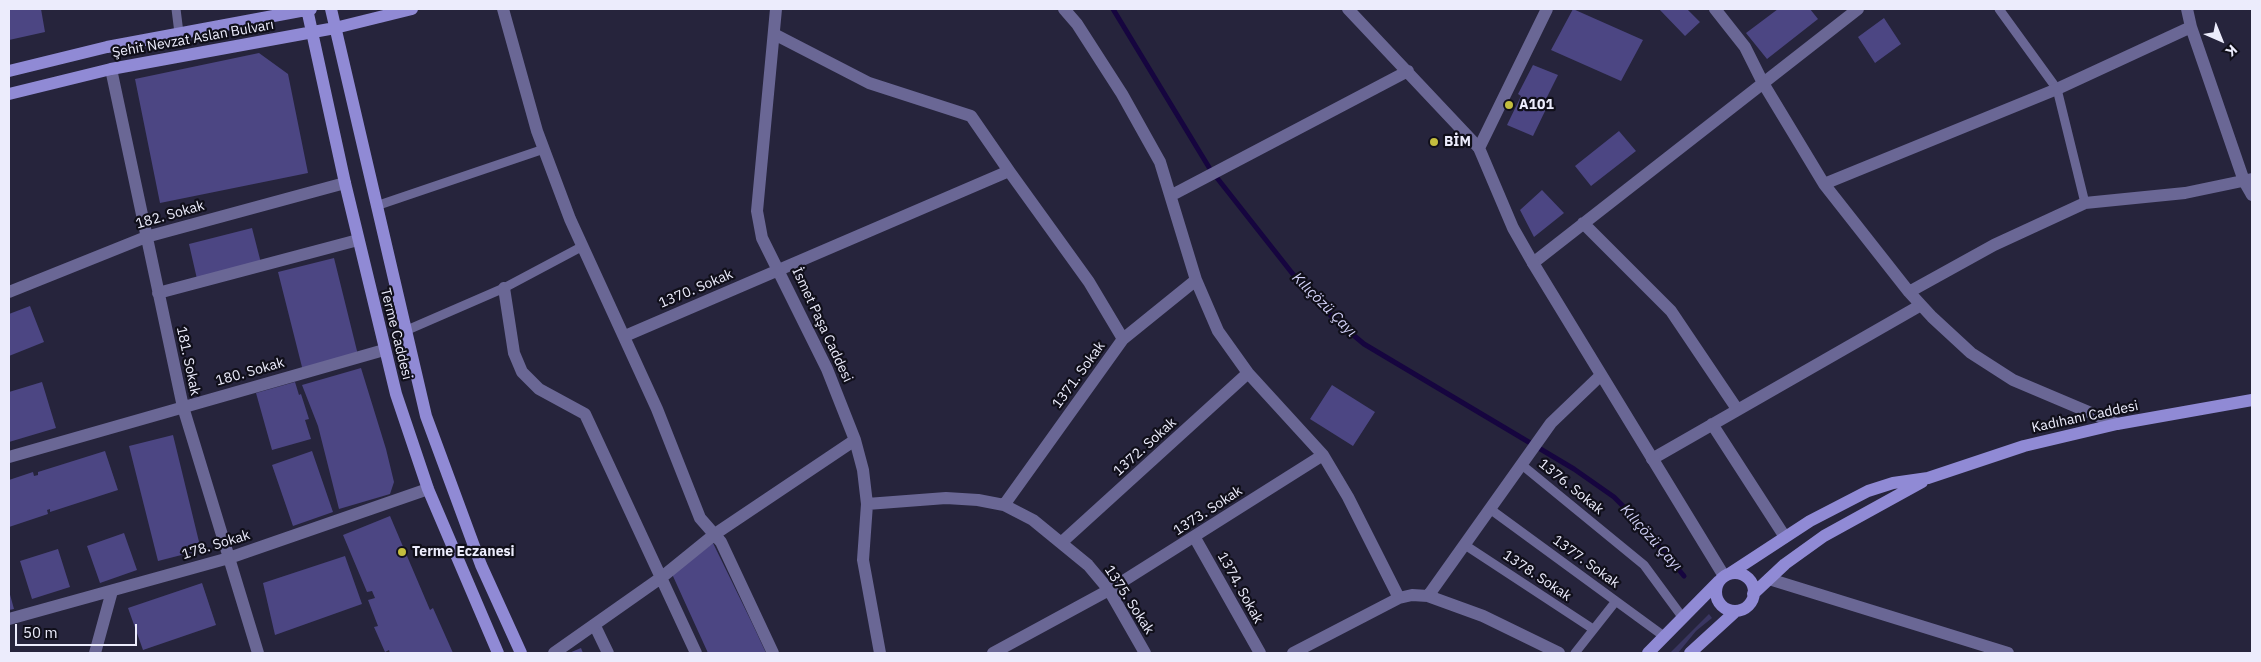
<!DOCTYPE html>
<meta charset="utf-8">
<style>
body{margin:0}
#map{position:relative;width:2261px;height:662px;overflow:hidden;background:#26243c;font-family:"IBM Plex Sans",sans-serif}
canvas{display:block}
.frame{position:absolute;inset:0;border:10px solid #ececfc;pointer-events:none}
.north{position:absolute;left:2196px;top:15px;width:50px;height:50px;-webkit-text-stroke:4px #100f1a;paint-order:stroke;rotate:136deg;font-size:14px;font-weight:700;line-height:20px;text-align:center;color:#ececfc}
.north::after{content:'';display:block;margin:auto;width:18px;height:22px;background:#ececfc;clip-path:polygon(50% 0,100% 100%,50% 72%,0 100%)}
.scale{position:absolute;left:15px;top:624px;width:122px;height:22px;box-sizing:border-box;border:2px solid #ececfc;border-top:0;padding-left:6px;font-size:15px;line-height:18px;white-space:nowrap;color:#ececfc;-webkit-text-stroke:4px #100f1a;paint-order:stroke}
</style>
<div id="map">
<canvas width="2261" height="662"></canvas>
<div class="frame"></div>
<div class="north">K</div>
<div class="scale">50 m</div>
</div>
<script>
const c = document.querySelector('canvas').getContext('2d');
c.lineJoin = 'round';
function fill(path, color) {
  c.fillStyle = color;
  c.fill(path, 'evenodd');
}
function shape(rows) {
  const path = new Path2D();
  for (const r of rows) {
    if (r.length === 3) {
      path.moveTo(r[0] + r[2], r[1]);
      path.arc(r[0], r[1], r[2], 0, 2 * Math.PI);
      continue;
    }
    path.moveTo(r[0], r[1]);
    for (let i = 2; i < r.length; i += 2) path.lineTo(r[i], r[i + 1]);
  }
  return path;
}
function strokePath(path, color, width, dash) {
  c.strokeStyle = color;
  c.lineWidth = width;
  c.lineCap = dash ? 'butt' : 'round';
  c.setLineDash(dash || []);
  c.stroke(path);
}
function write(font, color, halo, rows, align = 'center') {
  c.font = font + ' "IBM Plex Sans",sans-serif';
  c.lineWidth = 4.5;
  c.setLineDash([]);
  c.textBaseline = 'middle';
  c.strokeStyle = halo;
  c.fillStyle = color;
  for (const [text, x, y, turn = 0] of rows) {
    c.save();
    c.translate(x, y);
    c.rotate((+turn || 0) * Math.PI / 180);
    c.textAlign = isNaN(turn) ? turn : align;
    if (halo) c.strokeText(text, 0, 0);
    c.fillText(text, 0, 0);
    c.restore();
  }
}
const green = shape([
 [1709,614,1712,618,1696,631,1678,653,1670,653]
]);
const stream = shape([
 [1113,9,1210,169,1292,273,1333,318,1364,344,1574,469,1614,497,1639,522,1684,576]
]);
const building = shape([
 [9,9,41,9,45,32,9,40],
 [1573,9,1643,40,1621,81,1551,50],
 [1659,9,1687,9,1700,22,1685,36],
 [1778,9,1810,9,1818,19,1767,59,1746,33],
 [1884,18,1901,44,1875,63,1858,37],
 [259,53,288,74,308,173,160,203,135,79],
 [1533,65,1558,75,1543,105,1547,107,1533,136,1507,125,1521,96,1518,94],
 [1619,131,1636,151,1591,186,1575,166],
 [1542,190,1564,213,1534,237,1520,210],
 [252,228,261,263,197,279,189,244],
 [334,258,358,355,303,371,278,272],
 [30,306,44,342,9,356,9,314],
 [361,368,386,449,394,482,390,494,339,509,318,426,302,385],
 [42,382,56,428,9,442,9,392],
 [295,382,299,395,301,394,309,419,305,420,311,439,272,450,256,393],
 [1332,385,1375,412,1353,446,1310,419],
 [173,435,201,550,158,561,129,446],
 [105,451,118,490,50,512,50,509,47,510,48,514,9,527,9,480,33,472,34,476,38,475,38,472],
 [312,451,333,512,293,526,272,465],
 [390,516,430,610,433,608,453,653,390,653,389,650,385,652,374,627,378,626,368,600,375,598,372,591,367,592,343,535],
 [124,533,137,570,100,583,87,546],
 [713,543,752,623,766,653,708,653,672,574],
 [58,549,70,587,32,599,20,561],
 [345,556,362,604,275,635,263,583],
 [202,583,216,625,143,650,128,608],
 [9,591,14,609,9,610],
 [581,648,583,653,569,653]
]);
const service = shape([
 [176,9,179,33],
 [1999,9,2057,89,2085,203],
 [376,206,544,149],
 [405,331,504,288,583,246],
 [1522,465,1644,565,1683,618],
 [1490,509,1665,637],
 [1465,545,1593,629],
 [1575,653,1616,601]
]);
const pedestrian = shape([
 [595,626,608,653]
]);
const minor = shape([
 [503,9,537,131,570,219,657,409,700,518,721,542,773,653],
 [776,9,757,211,762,238,827,369,855,440,863,470,867,504,863,560,880,653],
 [1064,9,1077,24,1122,94,1160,162,1196,280,1218,331,1248,373,1323,455,1348,497,1399,598],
 [1348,9,1479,148],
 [1715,9,1745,47,1763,83,1824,184,1909,292,1932,317,1971,353,2013,380,2117,424],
 [2187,9,2191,27,2244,181,2252,195],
 [774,34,869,83,971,116,1009,171],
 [111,69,183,407,258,653],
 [1824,184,2057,89,2191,27],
 [1172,195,1408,71],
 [1583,223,1671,311,1737,409],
 [1533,263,1858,9],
 [504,288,514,353,522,372,539,389,585,414,696,653],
 [9,292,146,237,345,183],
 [1909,292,1994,245,2085,203,2185,193,2252,179],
 [158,293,358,240],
 [625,336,1009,171,1089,282,1123,339],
 [1712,424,1785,537],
 [9,457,384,350],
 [1652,459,1921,305],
 [867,504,946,498,978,500,1004,505,1033,520,1088,565,1109,590,1145,653],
 [1004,505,1123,339,1196,280],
 [1195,538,1260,653],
 [1062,542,1248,373],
 [1769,579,2008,653],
 [1428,596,1551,423,1600,376],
 [9,619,229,558,428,489],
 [95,653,112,591],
 [554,653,662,577,715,534,855,440],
 [993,653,1109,590,1323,455],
 [1293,653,1399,598,1412,595,1428,596,1483,616,1559,653]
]);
const tertiary = shape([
 [1547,9,1479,148,1513,228,1533,263,1724,576]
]);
const secondary = shape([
 [307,9,345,183,396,394,428,489,498,653],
 [331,9,426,416,481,565,521,653],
 [9,71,107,47,311,9],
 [9,94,111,69,335,28,412,9],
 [1735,592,19],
 [1729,574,1810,521,1868,491,1893,483,1928,478,2024,446,2117,424,2252,400],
 [1753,594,1785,564,1824,536,1922,482],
 [1648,653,1719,581],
 [1690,653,1736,611]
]);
const markers = [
 [1509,105,5,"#c3bd3e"],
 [1434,142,5,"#c3bd3e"],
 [402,552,5,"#c3bd3e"]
];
const streetNames = [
 ["Şehit Nevzat Aslan Bulvarı",193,39,-10],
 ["182. Sokak",170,215,-16],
 ["1370. Sokak",696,289,-23],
 ["İsmet Paşa Caddesi",822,325,65],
 ["Terme Caddesi",396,334,76],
 ["181. Sokak",188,361,78],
 ["180. Sokak",250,372,-16],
 ["1371. Sokak",1079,375,-54],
 ["Kadıhanı Caddesi",2085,417,-12],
 ["1372. Sokak",1145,447,-42],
 ["1376. Sokak",1571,487,39],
 ["1373. Sokak",1208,511,-33],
 ["178. Sokak",216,545,-17],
 ["1377. Sokak",1586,562,36],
 ["1378. Sokak",1537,576,34],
 ["1374. Sokak",1240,588,61],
 ["1375. Sokak",1129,600,57]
];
const poiNames = [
 ["A101",1519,105],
 ["BİM",1444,142],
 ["Terme Eczanesi",412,552]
];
const waterNames = [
 ["Kılıçözü Çayı",1324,305,45],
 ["Kılıçözü Çayı",1651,538,48]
];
fill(green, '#3a3662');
strokePath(stream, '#16053f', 5);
fill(building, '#4c4683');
strokePath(service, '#6a6795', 9);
strokePath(pedestrian, '#6a6795', 12);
strokePath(minor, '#6a6795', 12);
strokePath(tertiary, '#6a6795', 12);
strokePath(secondary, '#908ad5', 12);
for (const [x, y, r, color] of markers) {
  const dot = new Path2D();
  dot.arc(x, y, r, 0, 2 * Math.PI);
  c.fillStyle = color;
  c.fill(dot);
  strokePath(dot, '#100f1a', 2);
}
write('14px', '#ececfc', '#100f1a', streetNames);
write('bold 14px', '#ececfc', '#100f1a', poiNames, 'left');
write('italic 15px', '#d1d0f6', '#100f1a', waterNames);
</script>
